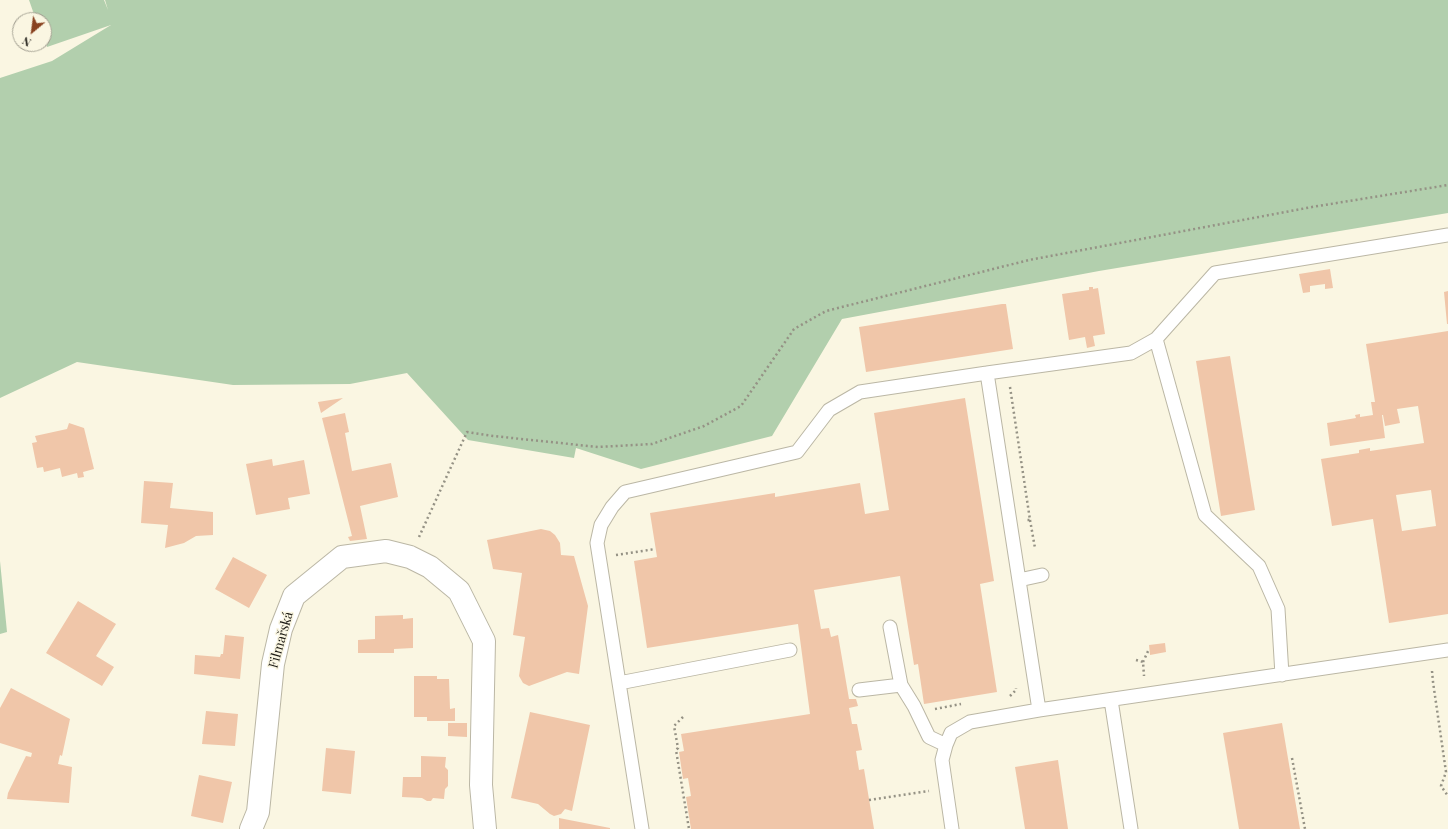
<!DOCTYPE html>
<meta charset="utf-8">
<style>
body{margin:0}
#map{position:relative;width:1448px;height:829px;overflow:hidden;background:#faf6e2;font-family:"Playfair Display",serif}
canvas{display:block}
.north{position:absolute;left:12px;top:12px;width:40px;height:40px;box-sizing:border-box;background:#faf6e2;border:1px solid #a19e90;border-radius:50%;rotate:209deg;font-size:11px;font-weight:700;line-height:16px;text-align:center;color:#1c1a14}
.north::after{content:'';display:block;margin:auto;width:14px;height:18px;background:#894220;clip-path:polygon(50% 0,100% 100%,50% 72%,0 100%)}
</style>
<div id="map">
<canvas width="1448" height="829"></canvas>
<div class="north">N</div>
</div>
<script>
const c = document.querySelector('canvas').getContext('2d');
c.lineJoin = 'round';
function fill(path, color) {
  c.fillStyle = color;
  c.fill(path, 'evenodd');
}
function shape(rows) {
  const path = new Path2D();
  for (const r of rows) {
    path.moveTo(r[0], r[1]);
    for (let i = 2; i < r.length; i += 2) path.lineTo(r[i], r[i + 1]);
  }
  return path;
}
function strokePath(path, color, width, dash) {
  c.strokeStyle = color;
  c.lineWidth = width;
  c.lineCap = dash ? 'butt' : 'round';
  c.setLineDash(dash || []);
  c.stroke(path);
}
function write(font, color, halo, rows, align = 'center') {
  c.font = font + ' "Playfair Display",serif';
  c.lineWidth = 3;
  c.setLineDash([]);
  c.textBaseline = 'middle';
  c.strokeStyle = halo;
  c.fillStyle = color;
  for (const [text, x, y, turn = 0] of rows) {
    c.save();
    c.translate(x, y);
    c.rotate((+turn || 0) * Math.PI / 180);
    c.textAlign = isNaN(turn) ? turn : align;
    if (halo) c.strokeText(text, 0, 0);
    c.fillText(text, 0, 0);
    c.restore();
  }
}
const green = shape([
 [29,0,104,0,108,10,105,0,1448,0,1448,213,1099,271,842,319,772,436,641,469,576,448,574,458,468,440,407,373,350,384,233,385,77,362,0,398,0,78,52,61,111,25,47,47,44,39,44,20,36,20],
 [0,561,7,632,0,634]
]);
const building = shape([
 [1330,269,1333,288,1325,289,1325,284,1310,286,1310,292,1303,293,1299,274],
 [1089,287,1093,287,1093,289,1098,288,1105,334,1093,336,1095,346,1087,348,1085,337,1069,340,1062,294,1089,290],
 [1448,291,1448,324,1447,324,1444,292],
 [1002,304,1006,304,1013,349,866,372,859,327],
 [1448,331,1448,614,1389,623,1373,519,1332,526,1321,459,1359,453,1359,450,1370,448,1370,451,1424,443,1418,406,1397,409,1400,423,1385,426,1383,415,1382,415,1385,438,1330,446,1327,423,1356,418,1355,415,1360,414,1360,417,1373,415,1371,402,1375,402,1366,344],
 [1431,490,1436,526,1402,531,1396,495],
 [1230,356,1255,510,1221,516,1196,361],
 [343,398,321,413,318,402],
 [965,398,994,581,980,584,997,692,924,704,918,664,914,665,900,576,814,590,821,629,829,628,831,637,838,635,849,699,856,699,858,706,849,708,852,724,857,724,862,750,856,751,859,770,864,769,874,829,691,829,686,797,691,796,688,778,683,779,679,752,684,751,681,734,810,714,798,624,647,648,634,561,657,557,650,513,775,493,775,497,860,483,865,514,889,510,874,413],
 [345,413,349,432,345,433,352,471,391,463,398,497,360,506,367,539,350,541,348,537,352,536,322,418],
 [69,423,84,428,94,469,83,472,84,477,78,478,77,473,62,477,60,468,44,472,43,467,37,468,32,443,37,442,35,436,67,429],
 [272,459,273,466,304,460,310,494,288,498,290,509,256,515,246,464],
 [144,481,173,483,170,508,213,512,213,535,196,536,184,543,165,548,168,525,141,523],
 [541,529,550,531,555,535,560,543,561,555,574,556,588,606,579,674,567,672,529,686,523,683,519,676,525,637,513,635,522,573,493,569,487,540],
 [233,557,267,575,249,608,215,589],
 [78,601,116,624,96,656,114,667,102,686,46,653],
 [403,615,403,619,413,618,413,648,394,649,394,653,358,653,358,640,375,639,375,616],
 [225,635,244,637,240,679,194,674,195,655,220,657,221,654,223,654],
 [1165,643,1166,652,1150,655,1149,645],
 [414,676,437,676,437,679,449,679,450,709,455,708,455,721,427,721,427,717,414,717],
 [11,688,70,719,62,756,60,755,58,764,72,767,69,803,7,799,8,793,26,756,31,757,32,753,0,743,0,708],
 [206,711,238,714,235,746,202,744],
 [530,712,590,725,572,811,565,809,561,814,554,816,550,814,538,804,511,798],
 [448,723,467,723,467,737,448,736],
 [1282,723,1300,829,1239,829,1223,733],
 [326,748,355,751,351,794,322,791],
 [421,756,446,757,445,767,448,770,448,786,445,789,444,799,433,798,431,801,427,801,422,798,402,797,403,777,421,777],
 [1058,760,1068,829,1025,829,1015,767],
 [199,775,232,782,223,823,191,816],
 [559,818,610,828,610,829,559,829]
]);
const path = shape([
 [1010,387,1030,520,1027,520],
 [1030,520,1035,548],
 [419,537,467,432,493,436,598,447,652,444,704,426,741,406,794,329,826,311,1029,260,1312,207,1448,185],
 [616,555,655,549],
 [1136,660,1143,662,1144,676],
 [1143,662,1149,649],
 [1432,671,1433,682,1446,772,1441,786,1448,796],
 [1010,696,1016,690,1016,688],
 [935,709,961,704],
 [683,717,674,726,678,748,676,750,689,829],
 [1292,758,1305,829],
 [869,800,929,791]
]);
const service = shape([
 [1156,339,1205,515,1259,566,1278,609,1282,675],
 [1019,580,1042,575],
 [890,627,901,685,914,706,929,737,946,745],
 [619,683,790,650],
 [859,690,901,685],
 [1111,700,1131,829],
 [1039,710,987,373,1131,353,1156,339,1215,273,1448,235],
 [642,829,597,543,601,525,612,507,625,492,797,452,829,410,860,392,987,373],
 [952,829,942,760,946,745,951,733,970,722,1039,710,1448,650]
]);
const minor = shape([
 [251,829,258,812,273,664,281,629,294,596,342,557,386,551,410,557,430,567,459,591,484,641,481,785,485,829]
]);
const streetNames = [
 ["Filmařská",281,640,-74]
];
fill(green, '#b2cfad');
fill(building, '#f0c6a9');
strokePath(service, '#bbb7a5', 15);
strokePath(minor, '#bbb7a5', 24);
strokePath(path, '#959285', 2.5, [2, 3]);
strokePath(service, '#fff', 13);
strokePath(minor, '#fff', 22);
write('13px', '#1c1a14', '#faf6e2', streetNames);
</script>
